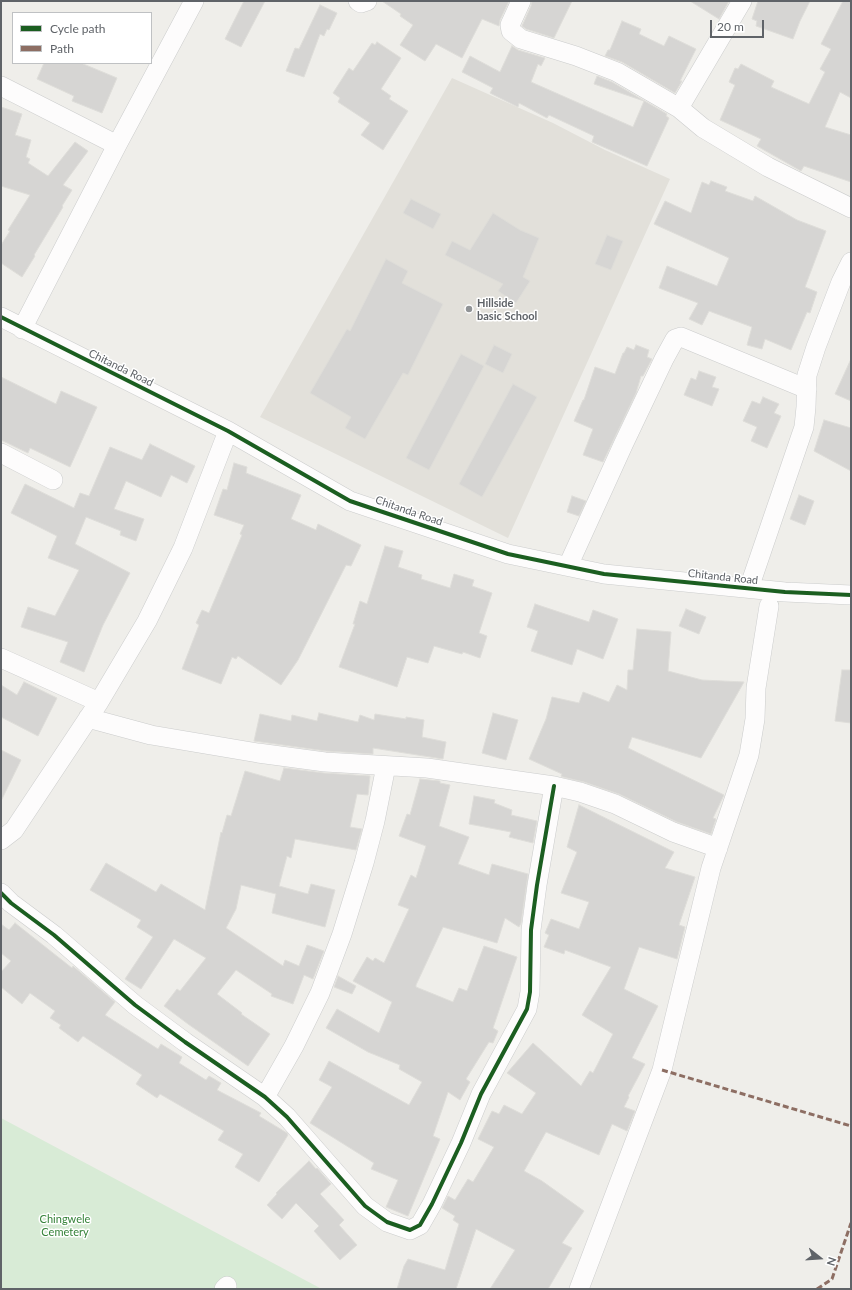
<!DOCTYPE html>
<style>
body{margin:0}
#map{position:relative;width:852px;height:1290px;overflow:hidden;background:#efeeea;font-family:Lato,sans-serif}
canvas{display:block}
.frame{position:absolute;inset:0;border:2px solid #5f6368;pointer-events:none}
.legend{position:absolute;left:12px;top:12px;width:140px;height:52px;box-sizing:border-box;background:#fff;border:1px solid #bfc1c3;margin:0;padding:5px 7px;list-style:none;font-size:12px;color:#5f6368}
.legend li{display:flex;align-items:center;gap:8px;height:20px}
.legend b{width:20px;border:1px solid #bfc1c3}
.north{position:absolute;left:800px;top:1238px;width:40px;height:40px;-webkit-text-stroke:3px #fff;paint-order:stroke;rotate:107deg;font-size:11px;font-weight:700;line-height:16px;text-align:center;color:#5f6368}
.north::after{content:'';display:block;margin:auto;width:14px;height:18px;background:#5f6368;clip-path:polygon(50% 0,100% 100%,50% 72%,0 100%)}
.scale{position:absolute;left:710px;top:20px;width:54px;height:18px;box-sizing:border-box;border:2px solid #5f6368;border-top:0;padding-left:5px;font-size:12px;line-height:14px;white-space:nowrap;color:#5f6368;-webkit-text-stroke:3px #fff;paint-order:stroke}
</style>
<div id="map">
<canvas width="852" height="1290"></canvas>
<div class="frame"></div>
<ul class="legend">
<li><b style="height:5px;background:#1b5e20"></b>Cycle path</li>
<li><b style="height:5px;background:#8d6e63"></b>Path</li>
</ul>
<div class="north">N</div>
<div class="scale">20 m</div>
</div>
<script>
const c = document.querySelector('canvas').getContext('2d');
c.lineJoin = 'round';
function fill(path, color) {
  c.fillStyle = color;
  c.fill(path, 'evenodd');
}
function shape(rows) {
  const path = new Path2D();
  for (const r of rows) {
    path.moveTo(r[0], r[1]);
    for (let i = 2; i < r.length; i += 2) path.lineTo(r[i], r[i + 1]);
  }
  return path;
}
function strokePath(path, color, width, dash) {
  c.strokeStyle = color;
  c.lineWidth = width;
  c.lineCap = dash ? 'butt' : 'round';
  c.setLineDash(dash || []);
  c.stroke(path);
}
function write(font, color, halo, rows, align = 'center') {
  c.font = font + ' Lato,sans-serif';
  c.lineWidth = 3;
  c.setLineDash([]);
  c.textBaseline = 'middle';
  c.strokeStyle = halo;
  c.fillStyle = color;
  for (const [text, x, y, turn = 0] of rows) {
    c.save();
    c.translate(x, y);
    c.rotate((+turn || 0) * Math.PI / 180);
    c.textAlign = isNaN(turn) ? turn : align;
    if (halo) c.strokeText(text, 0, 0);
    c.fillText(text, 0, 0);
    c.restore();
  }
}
const education = shape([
 [452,78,553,123,605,150,670,179,508,538,260,417]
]);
const green = shape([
 [1,1118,318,1287,322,1289,1,1289]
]);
const building = shape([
 [244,1,265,1,241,47,225,39,244,1],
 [382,1,509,1,500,20,499,26,482,19,462,58,436,44,425,61,400,45,413,25,400,16,401,14,382,1],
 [532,1,572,1,554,38,526,29,522,26,531,6,532,1],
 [690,1,729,1,719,19,690,1],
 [758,1,810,1,800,21,793,39,756,26,757,21,752,19,758,1],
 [843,1,851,1,851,98,840,92,825,127,851,135,851,182,804,166,801,171,757,146,761,139,720,120,735,85,729,82,735,68,738,69,741,64,774,81,771,87,809,104,825,72,820,69,831,49,821,44,843,1],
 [320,5,337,13,329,30,327,29,324,36,320,34,304,77,286,71,295,48,299,49,320,5],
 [622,21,641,29,639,34,664,46,669,36,696,49,680,81,682,81,675,93,622,62,605,56,608,50,610,50,622,21],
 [377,42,401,58,381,89,391,96,389,99,408,111,383,150,361,135,370,123,338,102,340,98,333,93,349,68,353,71,372,43,375,45,377,42],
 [512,46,518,50,545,58,541,66,538,64,531,82,633,127,644,101,594,84,597,76,612,82,667,114,666,116,669,118,647,166,592,142,594,136,549,115,547,118,519,103,518,107,490,93,493,88,462,72,470,56,500,72,512,46],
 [44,63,81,63,117,78,102,113,72,101,74,96,37,79,44,63],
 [1,107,22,114,15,135,31,140,26,157,30,159,28,163,48,176,75,142,88,151,63,185,72,190,62,206,63,207,34,255,35,256,22,277,1,263,1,245,10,231,8,230,30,195,1,186,1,107],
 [711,181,727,187,725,191,753,201,755,196,797,220,826,231,805,287,817,292,810,313,807,312,791,350,765,339,762,349,747,345,752,327,709,311,702,325,689,319,698,303,659,288,667,266,717,286,729,258,654,224,665,201,691,213,702,182,709,185,711,181],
 [411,199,441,214,433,229,403,213,411,199],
 [493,213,520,230,539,238,523,277,530,281,516,303,498,291,503,284,445,255,452,241,470,250,493,213],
 [607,235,623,241,611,270,595,264,607,235],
 [386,259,408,271,402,283,443,304,408,375,403,373,365,439,345,428,351,417,310,393,347,329,350,331,386,259],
 [494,345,512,354,503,373,485,364,494,345],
 [636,345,649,350,647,357,652,359,643,376,641,376,636,393,603,462,583,455,593,429,574,421,583,400,584,400,595,367,615,374,623,353,624,353,627,347,634,350,636,345],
 [461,354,484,366,429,470,406,458,461,354],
 [851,359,851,401,835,394,851,359],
 [699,371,716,377,712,387,719,389,712,406,684,395,691,378,696,380,699,371],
 [1,377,56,404,61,391,97,407,70,467,30,448,28,453,1,440,1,377],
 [513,384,537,397,482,497,459,484,513,384],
 [763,397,779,404,774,413,781,416,767,448,751,441,757,427,743,421,752,401,760,404,763,397],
 [824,420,851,428,851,471,814,451,824,420],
 [150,444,195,466,187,483,171,475,161,497,126,481,114,509,144,519,136,541,120,535,121,531,86,517,75,544,130,573,103,625,84,672,60,662,68,642,21,627,28,607,55,616,79,570,48,558,57,536,11,513,25,484,74,508,80,493,89,496,110,447,142,460,150,444],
 [234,463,247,467,246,473,301,495,291,519,316,530,318,524,361,545,351,566,346,565,298,660,281,685,238,656,236,659,232,657,221,684,182,669,199,625,196,623,202,610,209,613,242,535,240,534,244,525,214,515,223,489,227,490,234,463],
 [799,495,814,501,805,525,790,519,799,495],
 [572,496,586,501,579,516,567,512,572,496],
 [385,546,403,551,398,567,422,575,421,579,450,588,454,574,474,580,472,586,492,593,479,633,487,636,480,658,463,652,462,654,434,646,428,663,407,657,397,687,339,667,355,624,353,624,360,601,367,604,385,546],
 [535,604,589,622,593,610,618,619,603,659,577,649,572,665,531,651,538,631,527,627,535,604],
 [686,609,706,617,699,634,679,626,686,609],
 [637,629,671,632,668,671,702,680,744,682,701,758,632,737,628,748,724,795,713,818,716,819,711,834,677,822,619,794,584,782,563,777,561,776,562,774,529,759,546,719,552,697,579,703,583,692,609,702,617,685,627,690,628,670,633,670,637,629],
 [842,670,851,670,851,723,835,721,842,670],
 [24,682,57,698,38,736,1,717,1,685,17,695,24,682],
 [319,713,358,722,360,715,374,720,375,714,406,719,406,717,424,720,422,737,446,742,443,759,373,748,373,754,326,751,254,741,260,714,291,721,292,715,317,721,319,713],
 [493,713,518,720,506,760,482,753,493,713],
 [1,750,21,760,1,801,1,750],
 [284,768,324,773,370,776,368,795,357,794,350,827,362,829,356,850,295,839,291,858,287,856,279,886,308,894,311,884,335,890,325,927,272,913,276,894,241,885,236,909,226,928,283,966,285,960,299,966,307,945,324,951,313,979,304,975,293,1004,271,996,272,994,236,970,217,994,242,1013,241,1014,270,1034,248,1066,188,1024,164,1006,177,989,180,991,206,958,174,939,141,989,125,979,153,937,137,927,141,920,90,890,106,863,156,892,161,884,205,910,221,832,222,833,227,815,231,816,245,771,280,781,284,768],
 [420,779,440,781,440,783,450,785,439,826,469,837,458,864,489,875,492,864,528,874,521,923,519,927,505,918,497,943,443,927,416,985,416,987,453,1002,459,988,467,991,484,946,517,957,493,1028,498,1031,493,1043,489,1042,466,1079,470,1082,460,1100,448,1092,433,1136,440,1139,408,1216,386,1207,398,1180,371,1169,374,1163,310,1123,332,1087,319,1080,329,1061,409,1105,422,1082,399,1069,400,1065,368,1052,326,1028,337,1009,379,1033,392,1002,353,981,367,957,373,961,375,958,384,963,409,909,398,905,411,875,416,878,426,846,399,836,407,814,410,815,420,779],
 [474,796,495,800,494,803,512,810,511,815,537,821,533,843,509,837,511,832,469,824,474,796],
 [579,805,674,852,665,868,695,877,679,925,685,927,677,959,639,947,624,989,658,1006,632,1058,645,1064,628,1096,629,1097,624,1107,635,1111,627,1131,612,1124,599,1155,546,1132,524,1171,542,1181,584,1211,562,1243,572,1248,548,1289,490,1289,515,1250,476,1229,456,1289,397,1289,404,1266,408,1259,445,1270,459,1224,453,1220,455,1216,442,1208,448,1196,455,1200,468,1179,473,1182,494,1147,478,1139,492,1111,499,1114,504,1105,522,1114,536,1093,507,1073,533,1043,581,1086,590,1071,593,1073,613,1034,582,1015,611,967,565,950,564,954,544,947,549,935,545,933,551,919,579,929,589,902,561,893,577,852,567,847,579,805],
 [15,923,72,968,73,966,115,1002,105,1015,158,1049,161,1044,182,1057,179,1063,206,1080,209,1076,221,1083,217,1090,261,1113,259,1116,287,1133,288,1135,259,1182,235,1167,243,1154,218,1140,224,1131,160,1094,157,1098,136,1084,142,1075,83,1036,78,1042,59,1028,61,1025,50,1018,55,1011,30,993,22,1004,1,987,1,972,11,961,1,953,1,924,9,930,15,923],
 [338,976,356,986,352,994,334,987,338,976],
 [309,1161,316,1169,317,1168,331,1184,320,1194,344,1220,339,1225,357,1245,340,1260,314,1231,319,1226,296,1203,282,1219,267,1205,277,1194,276,1193,309,1161]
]);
const minor = shape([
 [358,1,361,3,367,1],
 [521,1,510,25,511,31,521,39,576,56,617,72,679,108,703,128,768,167,851,208],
 [1,86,117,145],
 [679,108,742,1],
 [1,317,228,431,350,501,508,554,604,574,785,592,851,595],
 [22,329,117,145,194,1],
 [1,453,53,480],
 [568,566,623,445,664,359,675,339,681,337,807,389],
 [749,588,804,427,806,407,807,375,816,347,841,282,851,262],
 [1,658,99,702],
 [88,718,151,735,258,753,325,762,427,768,554,786,580,792,615,804,673,832,718,848],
 [1,840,14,830,99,702,147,621,183,548,228,431],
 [1,893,11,903,54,935,135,1005,185,1042,265,1097,287,1117,365,1206,387,1222,410,1230,420,1225,432,1204,461,1143,481,1094,527,1009,530,992,531,930,537,885,554,786],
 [265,1097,294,1046,320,993,342,934,364,863,375,821,386,766],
 [224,1289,227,1286],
 [579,1289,662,1070,711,868,749,755,755,719,756,688,769,606]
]);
const quiet = shape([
 [662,1070,851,1126],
 [817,1289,832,1279,851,1223]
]);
const cycleway = shape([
 [1,317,228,431,350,501,508,554,604,574,785,592,851,595],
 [1,893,11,903,54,935,135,1005,185,1042,265,1097,287,1117,365,1206,387,1222,410,1230,420,1225,432,1204,461,1143,481,1094,527,1009,530,992,531,930,537,885,554,786]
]);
const markers = [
 [469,309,4,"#919496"]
];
const poiNames = [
 ["Hillside",477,303],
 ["basic School",477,316]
];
const streetNames = [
 ["Chitanda Road",121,368,26],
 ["Chitanda Road",409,511,19],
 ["Chitanda Road",723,577,6]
];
const parkNames = [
 ["Chingwele",65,1219],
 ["Cemetery",65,1232]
];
fill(education, '#e2e0da');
fill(green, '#d8ebd6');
fill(building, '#d6d5d3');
strokePath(building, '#deddd9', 1);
strokePath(minor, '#cbcccc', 20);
strokePath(minor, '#fdfcfc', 19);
strokePath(quiet, '#8d6e63', 3, [6, 3]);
strokePath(cycleway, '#1b5e20', 4);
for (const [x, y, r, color] of markers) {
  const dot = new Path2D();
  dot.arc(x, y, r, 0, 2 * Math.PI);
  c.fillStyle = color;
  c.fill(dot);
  strokePath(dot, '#fff', 1.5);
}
write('bold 11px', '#5f6368', '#fff', poiNames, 'left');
write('11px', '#5f6368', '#fff', streetNames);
write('11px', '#348238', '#fff', parkNames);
</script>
